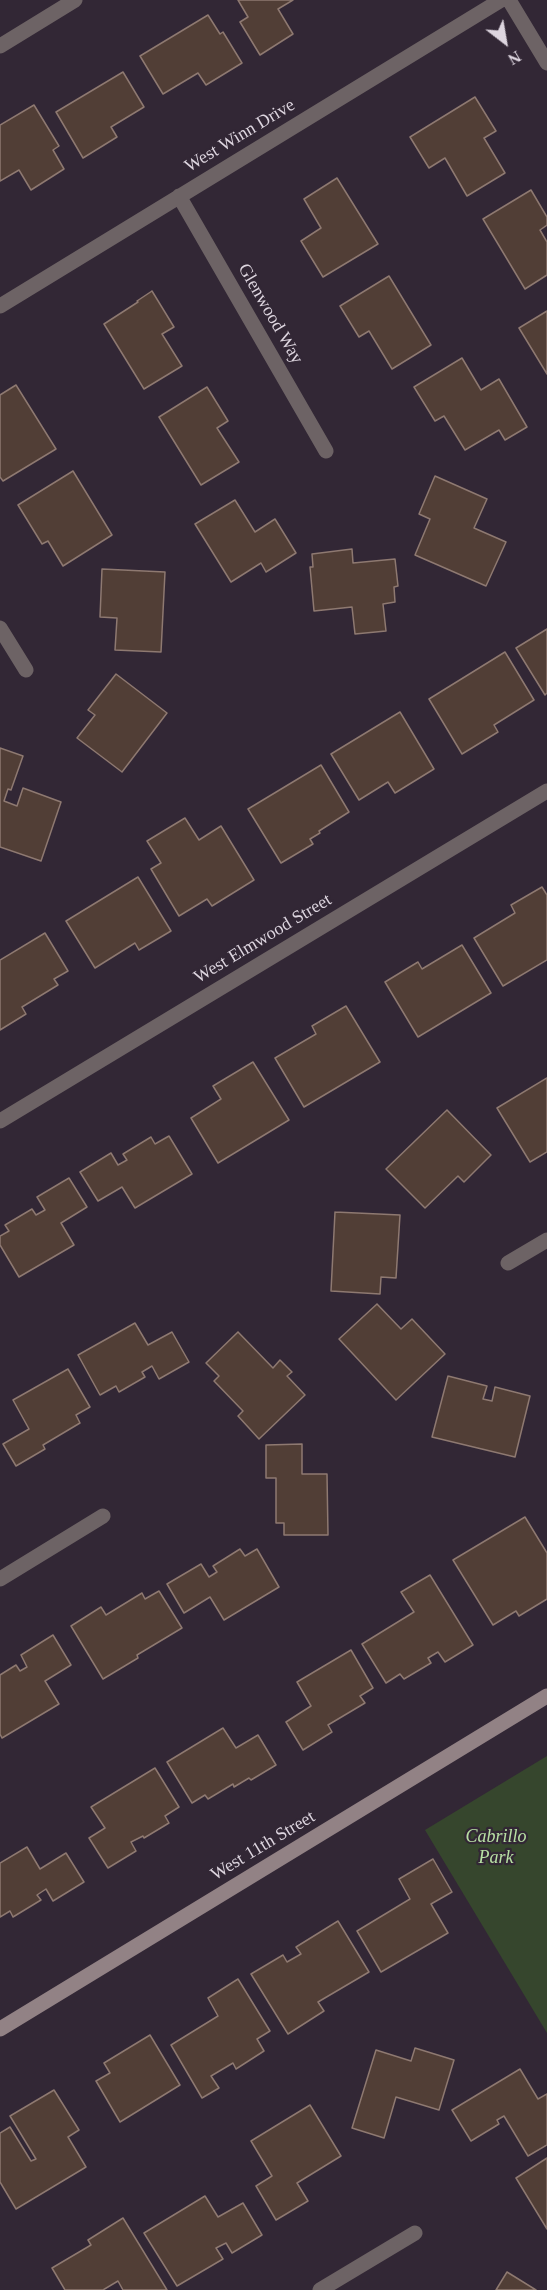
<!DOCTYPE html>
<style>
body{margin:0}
#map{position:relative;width:547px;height:2290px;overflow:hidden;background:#322735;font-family:"Times New Roman",serif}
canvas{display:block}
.north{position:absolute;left:475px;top:12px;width:60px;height:60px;-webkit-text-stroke:4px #322735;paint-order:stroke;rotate:149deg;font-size:16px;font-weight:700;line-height:24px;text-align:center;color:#ddd5df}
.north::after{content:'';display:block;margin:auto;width:21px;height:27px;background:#ddd5df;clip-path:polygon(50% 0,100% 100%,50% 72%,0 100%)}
</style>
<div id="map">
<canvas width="547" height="2290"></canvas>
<div class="north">N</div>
</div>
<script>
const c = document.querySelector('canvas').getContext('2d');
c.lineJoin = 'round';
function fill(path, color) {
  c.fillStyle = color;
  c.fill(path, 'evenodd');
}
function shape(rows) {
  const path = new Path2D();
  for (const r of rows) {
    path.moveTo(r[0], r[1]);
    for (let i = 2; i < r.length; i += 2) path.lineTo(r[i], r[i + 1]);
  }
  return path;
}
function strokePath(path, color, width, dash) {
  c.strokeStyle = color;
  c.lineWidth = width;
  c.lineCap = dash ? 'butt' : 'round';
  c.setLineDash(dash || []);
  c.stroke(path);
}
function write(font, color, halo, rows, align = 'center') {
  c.font = font + ' "Times New Roman",serif';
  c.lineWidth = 4.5;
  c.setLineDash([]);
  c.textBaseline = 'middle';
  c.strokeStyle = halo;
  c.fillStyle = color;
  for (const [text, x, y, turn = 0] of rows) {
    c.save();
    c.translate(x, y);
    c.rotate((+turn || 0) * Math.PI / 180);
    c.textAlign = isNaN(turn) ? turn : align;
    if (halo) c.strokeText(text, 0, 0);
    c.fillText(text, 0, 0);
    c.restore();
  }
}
const green = shape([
 [547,1756,547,2033,425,1830]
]);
const building = shape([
 [238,0,293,0,278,9,293,34,260,55,240,22,248,17,238,0],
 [208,15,220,34,223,32,242,63,206,85,198,73,163,94,140,56,208,15],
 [123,72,144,107,111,127,117,137,83,158,56,112,123,72],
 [475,97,496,131,484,138,505,173,467,196,445,158,429,168,410,137,475,97],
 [34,105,59,146,53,150,64,169,31,190,19,170,0,181,0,125,34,105],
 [337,178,378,244,323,277,301,241,321,228,304,199,337,178],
 [531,190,547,217,547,225,540,230,547,242,547,275,525,289,483,219,531,190],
 [389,276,431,345,392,369,369,331,359,337,340,306,389,276],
 [152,291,174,327,162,334,182,366,144,389,104,324,138,302,137,301,152,291],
 [547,311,547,374,519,328,547,311],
 [462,358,481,390,499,379,527,427,505,440,499,430,465,450,444,416,435,421,414,387,462,358],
 [16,385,56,449,3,481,0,477,0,395,16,385],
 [207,387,228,421,217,428,239,462,201,485,159,417,207,387],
 [73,471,112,535,63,566,48,541,42,544,18,505,73,471],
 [435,476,487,499,474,528,506,542,486,586,415,555,430,519,419,514,435,476],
 [235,500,255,532,275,519,296,553,266,572,261,563,231,582,195,524,235,500],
 [352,549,353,563,395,559,398,586,394,587,395,602,383,604,386,631,355,634,352,607,314,611,310,567,313,567,312,554,352,549],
 [102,569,165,572,161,652,115,650,117,618,100,617,102,569],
 [547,629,547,693,545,695,516,648,547,629],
 [505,652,534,700,494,725,498,732,462,754,429,699,505,652],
 [116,674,167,713,122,772,77,738,95,715,88,710,116,674],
 [400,712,434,769,395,793,388,782,359,800,331,754,400,712],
 [0,748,23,756,11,790,8,789,4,801,17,806,23,788,61,802,41,861,0,847,0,748],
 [321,765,349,812,319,831,320,833,310,839,313,844,281,863,248,809,321,765],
 [185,818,199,840,221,826,254,880,212,906,207,899,179,916,151,869,161,863,147,841,185,818],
 [138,877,171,931,139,950,135,943,95,968,66,921,138,877],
 [542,887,547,895,547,960,503,986,474,938,515,913,511,905,542,887],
 [45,933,68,971,54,979,58,985,22,1007,26,1014,0,1030,0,960,45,933],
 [462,945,491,993,418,1037,385,982,418,962,422,969,462,945],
 [346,1006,380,1062,304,1107,275,1058,316,1034,312,1026,346,1006],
 [253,1062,289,1120,218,1163,191,1118,221,1099,213,1086,253,1062],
 [547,1078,547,1152,530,1162,497,1108,547,1078],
 [447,1110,491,1155,464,1182,458,1176,425,1208,386,1169,447,1110],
 [169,1136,192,1174,135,1208,122,1187,98,1201,80,1172,111,1153,118,1165,127,1160,123,1154,151,1137,155,1144,169,1136],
 [69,1178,87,1207,61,1223,74,1245,19,1277,0,1245,0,1236,9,1231,5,1225,32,1209,36,1215,45,1210,37,1197,69,1178],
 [335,1212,400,1215,396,1278,381,1277,380,1294,331,1291,335,1212],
 [377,1304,401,1329,412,1319,445,1354,396,1400,339,1339,377,1304],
 [135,1323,148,1345,172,1332,189,1362,159,1379,152,1366,142,1372,145,1377,119,1392,116,1386,100,1395,78,1355,135,1323],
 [238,1332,273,1368,280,1360,292,1372,287,1376,305,1395,259,1439,238,1416,243,1411,214,1381,219,1376,206,1363,238,1332],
 [68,1369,90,1407,76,1415,80,1423,43,1445,45,1449,16,1466,3,1444,29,1429,13,1400,68,1369],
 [448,1376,487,1386,483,1399,492,1401,495,1387,530,1396,515,1457,432,1437,448,1376],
 [302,1444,302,1474,327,1474,328,1535,284,1535,284,1523,276,1523,276,1478,266,1478,266,1445,302,1444],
 [525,1517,547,1553,547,1599,519,1616,516,1611,493,1625,453,1560,525,1517],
 [240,1549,245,1556,257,1549,279,1587,224,1620,210,1597,184,1613,167,1584,201,1564,209,1577,217,1572,213,1566,240,1549],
 [430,1575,473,1645,445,1662,438,1652,428,1658,431,1663,404,1679,400,1674,386,1683,362,1644,414,1612,401,1592,430,1575],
 [159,1591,182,1628,137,1655,138,1658,103,1679,71,1626,101,1607,106,1615,142,1593,145,1599,159,1591],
 [53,1635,71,1665,45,1681,59,1704,2,1738,0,1734,0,1675,16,1665,20,1671,27,1667,21,1655,53,1635],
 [351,1650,373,1688,360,1696,365,1703,328,1725,332,1732,303,1750,286,1722,311,1706,297,1682,351,1650],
 [223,1728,236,1748,258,1735,276,1765,251,1780,249,1778,234,1787,233,1784,208,1799,205,1795,192,1803,167,1762,223,1728],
 [155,1768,179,1807,165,1816,169,1823,144,1838,143,1836,131,1842,136,1851,108,1868,89,1838,105,1828,91,1807,155,1768],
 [27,1847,40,1869,66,1853,84,1882,53,1901,46,1889,37,1895,41,1900,13,1917,10,1911,0,1917,0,1863,27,1847],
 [433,1859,452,1892,431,1904,448,1933,381,1972,357,1931,410,1899,399,1879,433,1859],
 [338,1921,369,1972,318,2002,324,2011,288,2034,251,1974,283,1955,287,1962,301,1954,296,1947,338,1921],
 [238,1979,270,2031,257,2039,264,2051,236,2069,233,2063,211,2076,219,2088,202,2098,171,2045,218,2016,208,1998,238,1979],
 [150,2035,180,2085,120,2122,96,2081,110,2073,104,2063,150,2035],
 [415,2048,454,2060,439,2110,396,2097,384,2138,352,2128,376,2050,411,2061,415,2048],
 [520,2069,538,2099,547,2094,547,2145,528,2156,504,2116,497,2120,499,2124,471,2141,452,2110,520,2069],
 [54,2090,79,2130,68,2137,86,2167,16,2209,0,2182,0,2133,10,2127,31,2161,36,2159,10,2116,54,2090],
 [310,2105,341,2156,297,2183,308,2201,276,2220,256,2186,272,2176,251,2141,310,2105],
 [547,2158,547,2229,516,2178,547,2158],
 [205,2196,218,2217,243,2203,262,2235,232,2253,226,2243,216,2248,223,2259,177,2286,144,2233,205,2196],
 [123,2218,167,2290,123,2290,118,2281,103,2290,65,2290,52,2268,91,2245,88,2240,123,2218],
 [507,2272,536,2290,496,2290,507,2272]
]);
const lane = shape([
 [0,46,75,0]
]);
const street = shape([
 [509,0,547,63],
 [179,196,326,451],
 [0,306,501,0],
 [0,628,26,670],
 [0,1121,547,791],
 [508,1263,547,1240],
 [0,1579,103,1516],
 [320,2290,415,2233]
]);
const secondary = shape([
 [0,2029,547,1696]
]);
const streetNames = [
 ["West Winn Drive",240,136,-31],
 ["Glenwood Way",270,314,60],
 ["West Elmwood Street",263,939,-31],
 ["West 11th Street",263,1846,-31]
];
const parkNames = [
 ["Cabrillo",496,1837],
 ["Park",496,1858]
];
fill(green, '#36462d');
fill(building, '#513e36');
strokePath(building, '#8e7971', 1.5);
strokePath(lane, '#6d6365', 15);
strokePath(street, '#6d6365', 15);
strokePath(secondary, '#928285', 15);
write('18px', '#ddd5df', '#322735', streetNames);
write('italic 18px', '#b8e0a4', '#322735', parkNames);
</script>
